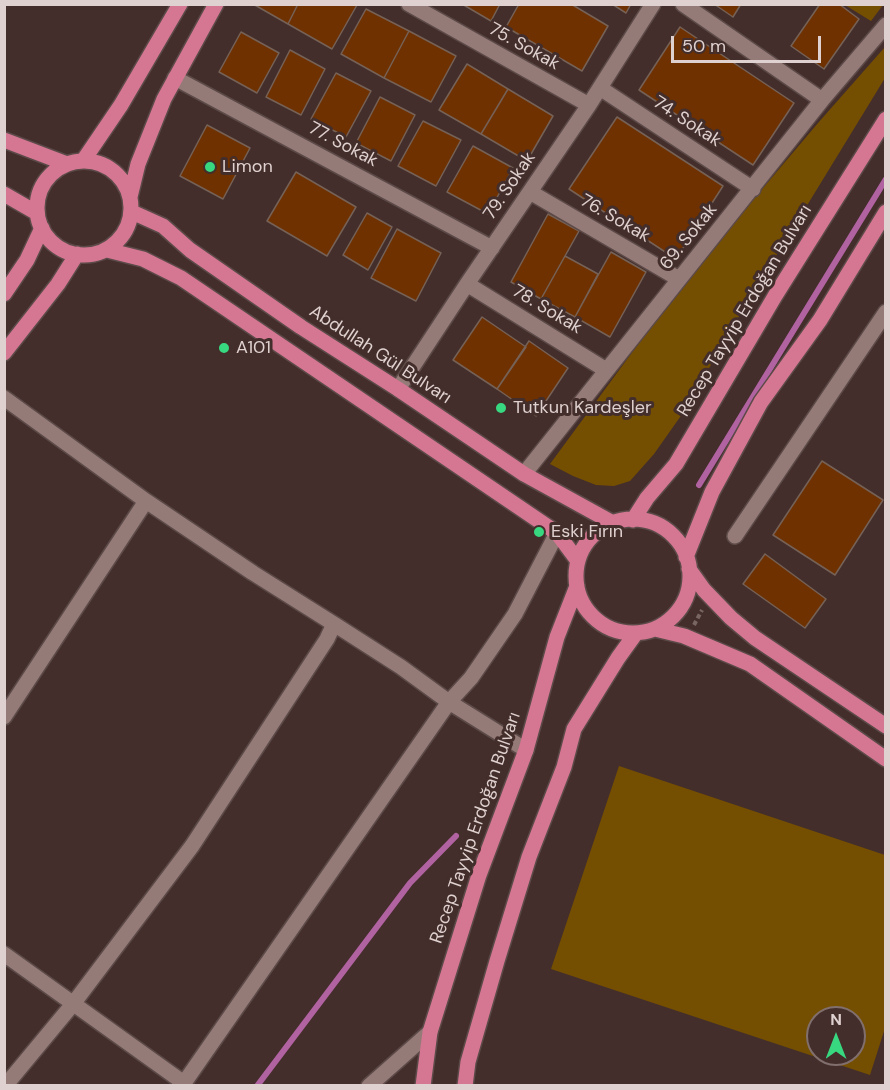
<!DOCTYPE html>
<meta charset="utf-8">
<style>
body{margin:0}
#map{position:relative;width:890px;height:1090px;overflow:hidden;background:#432e2b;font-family:"DM Sans",sans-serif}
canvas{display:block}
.frame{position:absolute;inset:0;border:6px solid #dfd1cf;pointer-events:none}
.north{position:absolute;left:806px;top:1006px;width:60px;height:60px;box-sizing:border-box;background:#432e2b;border:2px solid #816f6d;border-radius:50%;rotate:0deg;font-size:16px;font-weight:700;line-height:24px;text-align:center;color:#dfd1cf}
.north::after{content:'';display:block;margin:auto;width:21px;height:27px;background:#38d880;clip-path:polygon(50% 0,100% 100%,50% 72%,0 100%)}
.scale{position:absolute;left:671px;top:36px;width:150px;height:27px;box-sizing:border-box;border:3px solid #dfd1cf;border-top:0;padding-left:8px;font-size:18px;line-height:21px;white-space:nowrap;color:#dfd1cf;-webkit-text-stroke:4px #432e2b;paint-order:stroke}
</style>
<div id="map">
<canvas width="890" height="1090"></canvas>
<div class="frame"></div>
<div class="north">N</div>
<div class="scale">50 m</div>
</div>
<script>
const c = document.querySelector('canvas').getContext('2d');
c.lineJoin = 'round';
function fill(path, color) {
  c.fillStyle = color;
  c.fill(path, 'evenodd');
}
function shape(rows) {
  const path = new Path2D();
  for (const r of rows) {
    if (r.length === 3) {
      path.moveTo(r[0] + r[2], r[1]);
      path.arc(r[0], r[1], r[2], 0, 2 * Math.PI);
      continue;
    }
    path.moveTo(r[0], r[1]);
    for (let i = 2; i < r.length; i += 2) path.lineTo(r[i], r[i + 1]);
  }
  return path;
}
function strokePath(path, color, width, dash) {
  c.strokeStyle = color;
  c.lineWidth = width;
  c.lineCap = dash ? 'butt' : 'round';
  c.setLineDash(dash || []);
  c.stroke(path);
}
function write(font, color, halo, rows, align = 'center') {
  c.font = font + ' "DM Sans",sans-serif';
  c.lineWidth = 6;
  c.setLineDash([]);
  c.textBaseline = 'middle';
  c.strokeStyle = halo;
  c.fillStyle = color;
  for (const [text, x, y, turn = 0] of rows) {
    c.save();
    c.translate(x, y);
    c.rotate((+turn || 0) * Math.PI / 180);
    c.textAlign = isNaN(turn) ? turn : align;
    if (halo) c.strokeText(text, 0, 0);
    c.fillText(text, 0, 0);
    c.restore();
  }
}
const green = shape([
 [845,5,883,5,871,21],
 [885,47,885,78,732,328,685,410,654,454,630,481,614,486,596,485,573,476,550,464,642,339,747,207,818,123],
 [619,766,885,855,885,1028,870,1075,551,969],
 [818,1018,854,1018,854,1054,818,1054]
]);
const stream = shape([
 [699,485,886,179],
 [257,1086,410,883,456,836]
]);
const building = shape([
 [253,4,298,4,288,24,253,4],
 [298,4,357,4,357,5,332,49,288,24,298,4],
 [462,4,500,4,491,21,462,4],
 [519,4,571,4,608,26,582,71,506,27,519,4],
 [612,4,631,4,626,13,612,4],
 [714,4,741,4,733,17,714,4],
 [820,4,839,4,859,19,824,69,791,46,820,4],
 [366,9,409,31,384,78,341,54,366,9],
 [680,27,794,103,753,165,639,90,680,27],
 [409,31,456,56,431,102,384,78,409,31],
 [241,32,279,53,257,93,219,72,241,32],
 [290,50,325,69,301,115,266,97,290,50],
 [467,64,508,89,481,134,439,110,467,64],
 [336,73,371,91,346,137,311,119,336,73],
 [508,89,553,116,527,161,481,134,508,89],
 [380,97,415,115,391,161,356,143,380,97],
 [617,117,723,186,676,259,569,189,617,117],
 [423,121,461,140,436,186,398,166,423,121],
 [207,125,250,148,223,199,180,176,207,125],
 [473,146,513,168,488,214,447,192,473,146],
 [296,172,356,207,327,256,267,221,296,172],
 [367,213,392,227,368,270,343,255,367,213],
 [548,214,579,231,541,299,511,282,548,214],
 [397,229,441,253,416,301,371,278,397,229],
 [611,252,646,272,610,337,575,317,611,252],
 [565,256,598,274,575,317,541,299,565,256],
 [482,317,526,347,497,389,453,360,482,317],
 [529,341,568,368,536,416,497,389,529,341],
 [822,461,883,500,835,575,773,535,822,461],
 [765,554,826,599,805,628,743,584,765,554]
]);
const path = shape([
 [694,625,702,610]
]);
const minor = shape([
 [409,4,589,105],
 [683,4,822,100],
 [175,78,492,248],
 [600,88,753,189],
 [530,192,679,279],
 [467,284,606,370],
 [398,389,467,284,589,105,653,4],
 [4,398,146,501,253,573,334,624,327,639,192,846,73,1004,5,1086],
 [524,474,822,100,886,25],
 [735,536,886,312],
 [334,624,401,667,449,702,471,678,515,614,557,533],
 [4,717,146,501],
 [4,954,184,1083,449,702,526,750],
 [369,1086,430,1032]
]);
const major = shape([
 [4,140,67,164],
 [83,161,121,105,180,4],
 [84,208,47],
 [4,194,37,213],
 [130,197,138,164,164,99,216,4],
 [132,212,163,226,190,250,301,327,398,389,524,474,613,523],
 [107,250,143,259,181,278,557,533,578,561],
 [4,294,27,260,42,228],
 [4,353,58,284,77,254],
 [633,576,57],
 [633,520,647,498,676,464,775,296,886,119],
 [686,557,712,492,761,402,820,320,886,212],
 [689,569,704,590,731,618,755,638,886,726],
 [655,629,684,636,750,664,886,759],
 [423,1086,430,1032,479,875,526,750,557,637,577,586],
 [465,1086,468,1062,497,961,529,857,564,767,574,729,618,658,636,633]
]);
const markers = [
 [210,167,6,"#38d880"],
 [224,348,6,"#38d880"],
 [501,408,6,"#38d880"],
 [539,532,6,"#38d880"]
];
const streetNames = [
 ["75. Sokak",524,47,29],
 ["74. Sokak",687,122,33],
 ["77. Sokak",343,145,28],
 ["79. Sokak",510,186,-56],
 ["76. Sokak",615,219,30],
 ["69. Sokak",689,237,-51],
 ["78. Sokak",547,310,31],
 ["Recep Tayyip Erdoğan Bulvarı",745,311,-59],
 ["Abdullah Gül Bulvarı",380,355,33],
 ["Recep Tayyip Erdoğan Bulvarı",476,828,-71]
];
const poiNames = [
 ["Limon",222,167],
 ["A101",236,348],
 ["Tutkun Kardeşler",513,408],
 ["Eski Fırın",551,532]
];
fill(green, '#754f01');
strokePath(stream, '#b162a1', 6);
fill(building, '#6f3100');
strokePath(building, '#766156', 1.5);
strokePath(minor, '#5c4a48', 18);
strokePath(major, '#5c4a48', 18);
strokePath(path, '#796663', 4, [4.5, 3]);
strokePath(minor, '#957b78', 15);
strokePath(major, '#d57692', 15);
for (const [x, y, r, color] of markers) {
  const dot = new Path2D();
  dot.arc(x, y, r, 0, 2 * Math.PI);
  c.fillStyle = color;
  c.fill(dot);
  strokePath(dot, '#432e2b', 2);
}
write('18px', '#dfd1cf', '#432e2b', streetNames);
write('18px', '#dfd1cf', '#432e2b', poiNames, 'left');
</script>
